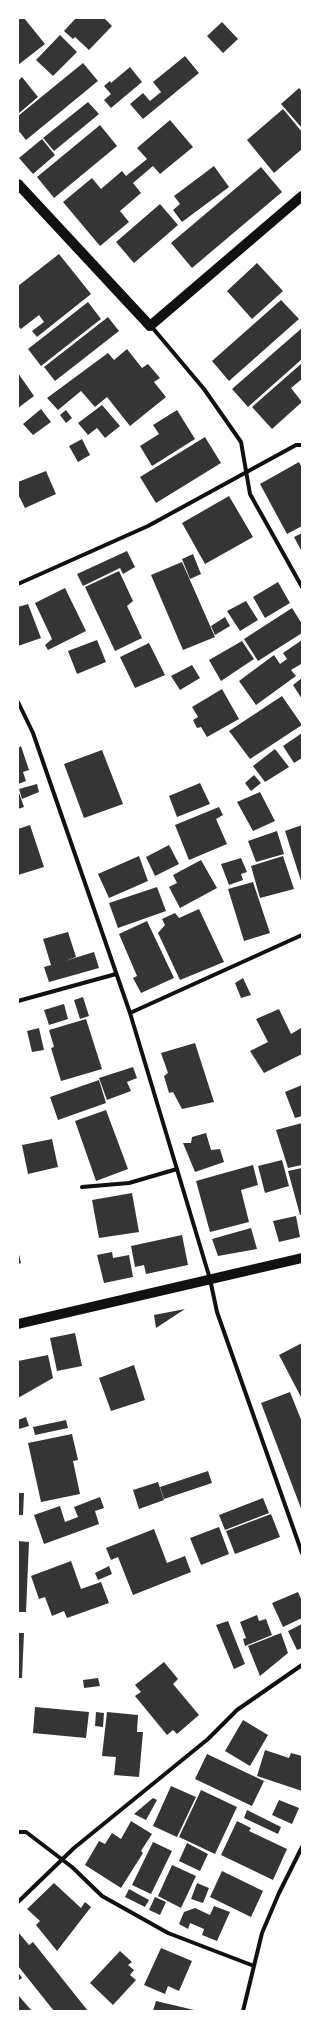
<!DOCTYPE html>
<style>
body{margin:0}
#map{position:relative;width:320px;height:2029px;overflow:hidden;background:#fff;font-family:"Noto Serif",serif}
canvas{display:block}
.frame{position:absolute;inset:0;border:19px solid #fff;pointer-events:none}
</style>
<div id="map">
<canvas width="320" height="2029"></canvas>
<div class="frame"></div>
</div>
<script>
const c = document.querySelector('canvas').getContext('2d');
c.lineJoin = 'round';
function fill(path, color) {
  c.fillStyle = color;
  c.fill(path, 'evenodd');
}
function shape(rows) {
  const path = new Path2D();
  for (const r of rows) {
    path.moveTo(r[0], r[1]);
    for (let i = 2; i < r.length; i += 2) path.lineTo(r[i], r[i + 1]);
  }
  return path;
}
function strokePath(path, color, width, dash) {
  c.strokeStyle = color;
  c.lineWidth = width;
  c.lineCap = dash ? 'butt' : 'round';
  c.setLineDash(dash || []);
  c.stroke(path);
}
const building = shape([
 [18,18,24,18,45,44,18,65],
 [76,18,104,18,112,26,89,50,75,37,73,39,64,31],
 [222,22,238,39,223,53,207,36],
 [60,35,77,52,53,76,36,60],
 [185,56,199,73,143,119,130,104,143,93,150,101,161,92,153,82],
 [83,63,98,81,26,140,18,130,18,116],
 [130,67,142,82,111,108,104,100,111,94,104,86,110,81,111,83],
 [22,77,38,97,18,114,18,81],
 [299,88,302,91,301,127,281,104],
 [88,102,99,114,54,151,43,138],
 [283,109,302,132,302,149,274,173,247,140],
 [170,120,193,147,160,174,153,166,133,183,141,193,120,211,129,222,100,246,63,202,92,178,101,189,122,171,126,176,147,159,137,148],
 [100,125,117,146,54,198,37,177],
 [42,139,55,155,33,174,19,158],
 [214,166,229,187,182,222,173,210,180,204,174,196],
 [261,167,282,192,192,268,171,243],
 [160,204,178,225,134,263,116,242],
 [59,254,91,294,37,337,32,331,44,322,39,315,21,329,18,326,18,286],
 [257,263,283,291,252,319,227,291],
 [281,300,299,319,229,381,212,361],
 [88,302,101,319,41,366,28,349],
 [108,317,119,331,55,381,44,367],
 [302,328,302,359,248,407,232,389],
 [127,349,142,368,148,364,160,378,154,382,166,397,130,426,107,397,95,407,81,391,58,410,47,398,108,353,114,360],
 [302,363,302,379,291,388,302,402,272,429,252,407],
 [18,373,34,396,18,408],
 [102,405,120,426,105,438,97,428,88,435,78,423],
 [41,409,51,422,33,435,23,424],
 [66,410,72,418,66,423,60,415],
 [177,410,195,439,152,466,140,446,159,434,153,425],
 [205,437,221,463,156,503,140,477],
 [82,439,90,455,78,462,69,446],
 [299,462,302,468,302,526,287,534,260,484],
 [46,471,56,494,25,508,18,494,18,482],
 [229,496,253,537,205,564,182,523],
 [302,533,302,552,294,537],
 [127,551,135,567,123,574,120,568,83,586,77,574],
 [193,554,201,574,190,579,182,559],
 [182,562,215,637,183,650,151,575],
 [119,571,133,601,127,606,142,638,115,651,85,587],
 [278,582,290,603,265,618,253,597],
 [65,588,86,631,48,650,45,645,52,639,35,603],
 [246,601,258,620,240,631,227,611],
 [28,604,41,638,18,646,18,607],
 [292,608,302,624,302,633,258,661,244,639],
 [225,617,230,626,215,635,211,626],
 [97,640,106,662,77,674,68,651],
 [302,640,302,666,301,664,291,670,296,676,256,705,239,681,274,655,280,664,287,659,283,653],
 [242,641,254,659,221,681,209,660],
 [149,643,165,675,135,688,120,657],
 [192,665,200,678,180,690,171,676],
 [302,678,302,699,293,685],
 [222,689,239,719,207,737,201,727,197,728,193,720,198,717,192,707],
 [282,696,302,725,250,759,229,731],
 [302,733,302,758,294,763,283,746],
 [21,746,29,770,23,772,26,781,18,784,18,748],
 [275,749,289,767,265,782,253,766],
 [102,750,123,804,84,818,64,764],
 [254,775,261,783,251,791,245,783],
 [200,783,210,804,177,817,169,796],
 [37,784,39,792,22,799,19,789],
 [18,790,24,807,18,809],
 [260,792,275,821,253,831,237,802],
 [219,807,223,815,216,819,227,844,189,860,175,825],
 [30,825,44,867,18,875,18,829],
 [302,825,302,884,285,831],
 [277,831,284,854,256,862,248,841],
 [169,845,179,864,155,876,146,857],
 [139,856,148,881,109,898,98,874],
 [283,856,294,889,260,898,251,866],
 [241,858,247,872,241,874,243,880,229,885,221,864],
 [201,860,217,888,180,908,169,887,177,883,173,875],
 [253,882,270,933,244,941,228,889],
 [157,887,166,911,118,928,109,903],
 [199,909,224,962,180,980,158,933,165,925,162,919,175,913,179,918],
 [147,921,174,978,141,993,133,978,137,976,119,934],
 [68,932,76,957,65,961,94,952,99,968,49,982,44,967,51,965,43,939],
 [243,978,251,995,241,998,235,983],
 [83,997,89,1016,80,1019,74,1000],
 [64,1004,68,1019,49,1025,44,1010],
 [279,1009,291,1034,301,1028,302,1054,264,1073,250,1051,268,1042,256,1019],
 [86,1019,102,1069,61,1081,51,1048,54,1047,49,1030],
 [39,1028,44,1050,32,1052,27,1031],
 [195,1043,214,1102,182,1109,173,1092,169,1093,164,1076,168,1073,161,1053],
 [133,1067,137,1078,127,1082,131,1091,107,1100,99,1078],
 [99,1080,106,1103,58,1120,50,1097],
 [302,1085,302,1116,295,1118,285,1092],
 [106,1110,128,1169,96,1181,75,1121],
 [302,1123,302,1165,288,1168,276,1130],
 [206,1133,211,1150,220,1149,224,1162,195,1172,183,1143,191,1143,192,1137],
 [52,1139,58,1167,28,1174,22,1145],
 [282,1160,289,1186,265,1193,258,1166],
 [253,1165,258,1185,241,1190,249,1222,210,1232,196,1181],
 [302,1168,302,1215,300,1215,288,1171],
 [132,1193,139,1232,99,1238,92,1200],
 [296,1216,300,1237,279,1242,273,1221],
 [251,1228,257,1249,218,1256,212,1239],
 [182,1235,188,1265,146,1274,144,1265,135,1267,131,1246],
 [18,1250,21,1263,18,1264],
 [112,1252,113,1258,129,1255,133,1277,104,1283,97,1255],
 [185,1309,156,1328,154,1315],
 [75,1333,82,1366,57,1371,50,1338],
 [302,1343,302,1399,279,1355],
 [48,1355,53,1378,18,1398,18,1361],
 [134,1365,145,1400,111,1411,99,1378],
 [290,1392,302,1422,302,1511,261,1403],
 [26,1417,29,1426,19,1429,18,1420],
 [66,1420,68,1428,35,1435,33,1427],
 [72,1434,78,1460,73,1461,80,1494,41,1502,28,1443],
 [208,1471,212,1483,164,1499,160,1487],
 [158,1482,164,1500,139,1509,133,1490],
 [18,1493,24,1493,23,1515,18,1515],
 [100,1497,104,1508,95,1511,99,1524,44,1544,34,1515,60,1506,65,1522,78,1517,74,1507],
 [263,1498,269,1513,225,1530,219,1515],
 [271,1514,280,1537,235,1554,226,1531],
 [219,1527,229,1554,201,1565,190,1538],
 [154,1529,167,1563,185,1556,191,1572,133,1595,118,1557,111,1560,106,1548],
 [18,1541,29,1542,26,1612,18,1612],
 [71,1561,81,1589,101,1582,109,1603,67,1618,64,1611,52,1616,45,1597,39,1599,31,1576],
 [109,1566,112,1574,98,1580,95,1573],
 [298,1592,302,1601,302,1618,283,1627,272,1603],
 [257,1615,259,1621,266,1619,272,1635,245,1646,243,1639,246,1638,240,1622],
 [228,1621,245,1664,234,1669,216,1625],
 [302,1624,302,1648,297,1650,288,1631],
 [18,1633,24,1633,22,1678,18,1678],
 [281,1633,288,1653,260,1676,248,1646],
 [164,1662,178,1679,173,1684,199,1715,177,1734,173,1730,167,1735,135,1696,141,1692,135,1685],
 [98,1678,100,1686,84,1688,83,1680],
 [35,1707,89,1712,86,1738,33,1733],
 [96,1712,104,1713,103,1727,95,1726],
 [107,1712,138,1715,137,1732,143,1732,139,1777,114,1775,116,1757,102,1756],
 [243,1720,268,1735,250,1766,225,1751],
 [265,1750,289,1758,291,1753,302,1756,302,1791,257,1776],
 [207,1754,264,1781,252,1806,195,1779],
 [171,1786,196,1797,177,1837,153,1826],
 [201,1790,237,1807,215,1854,179,1837],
 [153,1798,157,1800,146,1820,134,1814],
 [279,1800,299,1808,292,1824,272,1815],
 [247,1810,281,1827,278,1834,244,1818],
 [131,1821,152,1834,141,1851,143,1853,121,1888,85,1865,99,1841,105,1844,112,1833,121,1839],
 [237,1821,251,1828,249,1831,287,1849,273,1880,221,1855],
 [153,1842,172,1851,151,1894,132,1885],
 [187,1843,208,1854,200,1871,179,1861],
 [172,1865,196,1876,181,1908,158,1896],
 [222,1871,263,1891,251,1917,210,1897],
 [54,1883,81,1908,85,1902,91,1907,57,1951,36,1925,40,1921,27,1909],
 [197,1883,209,1888,203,1903,191,1899],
 [129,1889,149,1900,145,1907,125,1897],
 [155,1897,166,1902,160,1915,149,1910],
 [214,1906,230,1912,217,1941,202,1935,204,1929,190,1923,188,1929,179,1924,184,1912,195,1908,210,1915],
 [18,1932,29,1945,33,1942,88,2011,54,2011,18,1966],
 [161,1948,192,1961,179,1991,168,1986,165,1994,144,1985],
 [120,1951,132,1962,128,1965,134,1970,130,1975,136,1980,113,2005,90,1983],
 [18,1972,22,1978,18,1981],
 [18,1995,32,2011,18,2011],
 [156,2001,194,2010,194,2011,153,2011]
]);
const minor = shape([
 [151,326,204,389,241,442,250,494,302,587],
 [18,584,148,526,296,445,302,445],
 [18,702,33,733,130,1013,210,1279,217,1312,302,1553],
 [18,1001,116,974],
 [130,1013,302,935],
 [82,1187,129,1183,177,1169],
 [18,1832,26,1832,47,1848,72,1867,102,1896,168,1933,254,1966],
 [18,1902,74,1848,208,1739,237,1710,302,1665],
 [243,2011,262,1933,279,1893,302,1847]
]);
const primary = shape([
 [18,184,150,326,302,196],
 [18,1324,302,1258]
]);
fill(building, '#353535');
strokePath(minor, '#111', 4);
strokePath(primary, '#111', 10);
</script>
